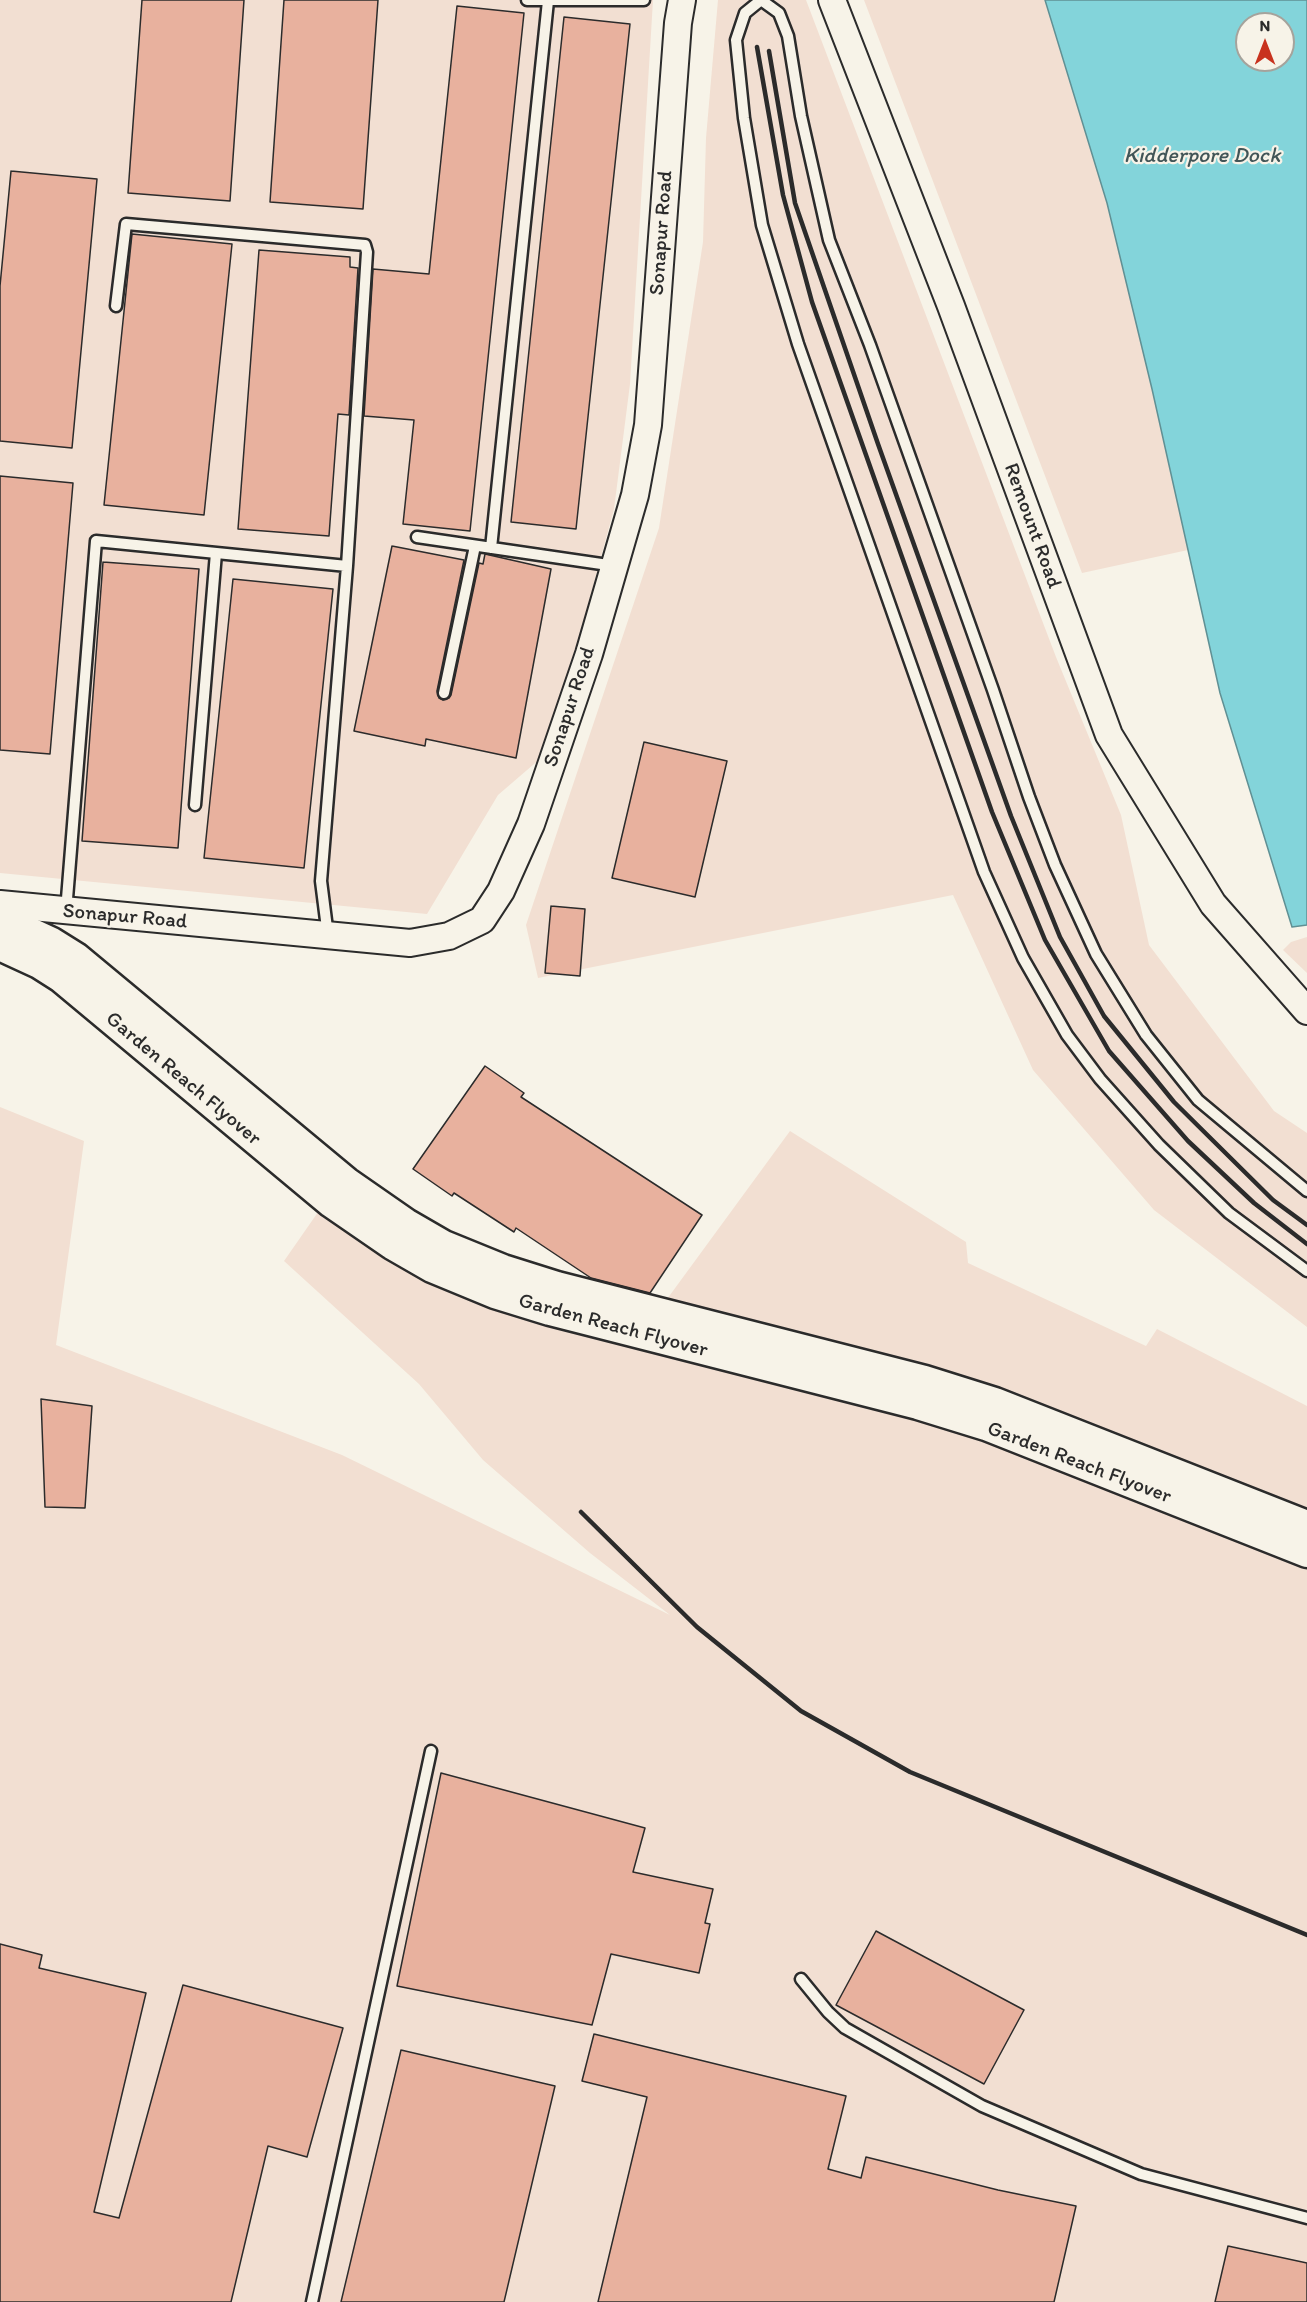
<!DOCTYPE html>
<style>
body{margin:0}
#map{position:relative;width:1307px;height:2302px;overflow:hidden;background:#f7f3e8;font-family:Itim,sans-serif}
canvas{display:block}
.north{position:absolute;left:1235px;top:12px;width:60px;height:60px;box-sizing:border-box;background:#f7f3e8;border:2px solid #a5a39c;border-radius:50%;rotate:0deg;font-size:16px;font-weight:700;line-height:24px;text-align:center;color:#2b2b2b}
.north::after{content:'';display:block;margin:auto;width:21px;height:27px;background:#c8321e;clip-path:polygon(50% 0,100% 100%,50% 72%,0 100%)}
</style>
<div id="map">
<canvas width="1307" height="2302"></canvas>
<div class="north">N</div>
</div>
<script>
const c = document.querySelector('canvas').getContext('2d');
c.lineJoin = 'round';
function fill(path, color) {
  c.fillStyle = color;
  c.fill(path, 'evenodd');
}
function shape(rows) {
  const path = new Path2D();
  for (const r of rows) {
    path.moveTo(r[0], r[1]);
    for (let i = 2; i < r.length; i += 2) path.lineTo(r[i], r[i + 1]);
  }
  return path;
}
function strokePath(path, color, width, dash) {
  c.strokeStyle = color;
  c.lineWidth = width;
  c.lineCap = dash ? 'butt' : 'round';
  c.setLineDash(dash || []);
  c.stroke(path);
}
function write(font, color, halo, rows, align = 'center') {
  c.font = font + ' Itim,sans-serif';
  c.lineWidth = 4.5;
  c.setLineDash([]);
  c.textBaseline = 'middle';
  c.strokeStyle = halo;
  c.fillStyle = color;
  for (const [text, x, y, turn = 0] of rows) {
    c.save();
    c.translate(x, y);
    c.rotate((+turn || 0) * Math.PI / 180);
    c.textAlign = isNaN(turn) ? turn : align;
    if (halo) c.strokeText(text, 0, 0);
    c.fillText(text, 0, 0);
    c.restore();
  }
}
const built = shape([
 [0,0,653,0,630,384,614,509,548,752,498,795,427,914,0,873],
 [718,0,806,0,1056,657,1121,815,1149,945,1274,1111,1307,1133,1307,1327,1154,1210,1033,1070,953,895,538,978,526,925,659,528,703,242,706,138],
 [864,0,1045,0,1107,203,1152,389,1188,550,1082,573],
 [1307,937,1307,973,1283,950,1291,942],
 [0,1107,84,1141,56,1345,342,1455,670,1615,590,1553,483,1460,419,1384,284,1261,323,1205,651,1321,790,1131,966,1242,968,1263,1146,1346,1157,1329,1307,1406,1307,2302,0,2302]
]);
const water = shape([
 [1045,0,1307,0,1307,925,1292,927,1220,693,1152,389,1107,203,1045,0],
 [1247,24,1283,24,1283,60,1247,60,1247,24]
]);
const building = shape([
 [142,0,244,0,230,201,128,193,142,0],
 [284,0,378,0,363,209,270,202,284,0],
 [457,6,524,13,470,531,403,524,414,420,364,416,373,269,429,274,457,6],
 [564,17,630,24,576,529,511,522,564,17],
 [11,171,97,179,72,448,0,441,0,286,11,171],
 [132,234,232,244,204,515,104,505,132,234],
 [259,250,350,257,350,267,358,268,349,415,338,414,329,536,238,529,259,250],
 [0,476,73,483,50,754,0,750,0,476],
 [392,546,464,560,437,691,439,698,443,700,449,698,451,695,479,563,483,564,485,554,551,569,516,758,426,739,425,746,354,731,392,546],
 [103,562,199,569,178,848,82,841,103,562],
 [233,579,333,589,304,868,204,858,233,579],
 [644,742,727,761,695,897,612,878,644,742],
 [551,906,585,909,580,976,545,973,551,906],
 [485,1066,524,1093,521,1097,702,1215,650,1293,591,1278,516,1228,514,1232,454,1193,452,1196,413,1169,485,1066],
 [41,1399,92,1406,85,1508,45,1507,41,1399],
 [441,1773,645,1828,633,1872,713,1889,705,1923,710,1924,699,1973,611,1954,592,2025,397,1986,441,1773],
 [876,1931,1024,2010,984,2084,836,2005,876,1931],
 [0,1944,42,1955,39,1968,146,1993,94,2212,119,2218,183,1985,343,2028,307,2157,268,2146,231,2302,0,2302,0,1944],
 [594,2034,846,2096,828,2169,861,2178,866,2157,998,2190,1076,2206,1054,2302,598,2302,647,2097,582,2081,594,2034],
 [401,2050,555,2086,504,2302,341,2302,401,2050],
 [1228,2246,1307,2263,1307,2302,1215,2302,1228,2246]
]);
const service = shape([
 [527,0,644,0],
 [761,0,745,13,736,40,744,118,762,225,798,344,984,872,1023,958,1067,1035,1100,1079,1159,1145,1229,1213,1307,1271],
 [761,0,779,13,788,36,801,116,829,240,870,345,993,690,1029,797,1055,865,1096,954,1146,1035,1198,1100,1307,1191],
 [116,306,126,224,365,245,367,252,347,566],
 [417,537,615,566],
 [491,548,548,1],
 [444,693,475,546],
 [195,805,216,553],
 [66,911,96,541,347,566,321,881,328,936],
 [801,1979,828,2012,845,2028,982,2106,1141,2174,1307,2218],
 [312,2302,431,1751]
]);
const tertiary = shape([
 [832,0,951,306,1109,735,1213,904,1307,1011],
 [0,904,410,943,449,936,482,920,501,891,531,824,589,654,635,495,648,425,678,23,682,0]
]);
const secondary = shape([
 [0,918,52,942,76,957,347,1182,406,1223,444,1245,503,1269,557,1286,925,1380,995,1402,1307,1525],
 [0,946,39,964,61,978,331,1203,392,1245,432,1268,495,1294,550,1311,918,1405,986,1426,1307,1553]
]);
const rail = shape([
 [757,47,783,195,812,302,992,812,1045,940,1109,1051,1188,1141,1254,1203,1307,1244],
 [769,51,795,203,878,444,1011,816,1060,937,1104,1016,1174,1102,1273,1200,1307,1225],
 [581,1512,697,1627,801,1711,910,1772,1307,1935]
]);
const streetNames = [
 ["Sonapur Road",662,233,-86],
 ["Remount Road",1032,526,70],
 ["Sonapur Road",570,707,-72],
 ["Sonapur Road",125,917,5],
 ["Garden Reach Flyover",183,1079,40],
 ["Garden Reach Flyover",613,1326,15],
 ["Garden Reach Flyover",1079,1463,21]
];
const waterNames = [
 ["Kidderpore Dock",1202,156]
];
fill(built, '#f2dfd2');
fill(water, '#83d4da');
strokePath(water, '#609094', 1.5);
fill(building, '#e8b19e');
strokePath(building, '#2b2b2b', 1.5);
strokePath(service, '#2b2b2b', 15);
strokePath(tertiary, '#2b2b2b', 30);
strokePath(secondary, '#2b2b2b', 33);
strokePath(service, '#f7f3e8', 10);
strokePath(tertiary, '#f7f3e8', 26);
strokePath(secondary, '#f7f3e8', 28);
strokePath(rail, '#2b2b2b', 4.5);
write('21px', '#2b2b2b', '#f7f3e8', streetNames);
write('italic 22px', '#415557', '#f7f3e8', waterNames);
</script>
